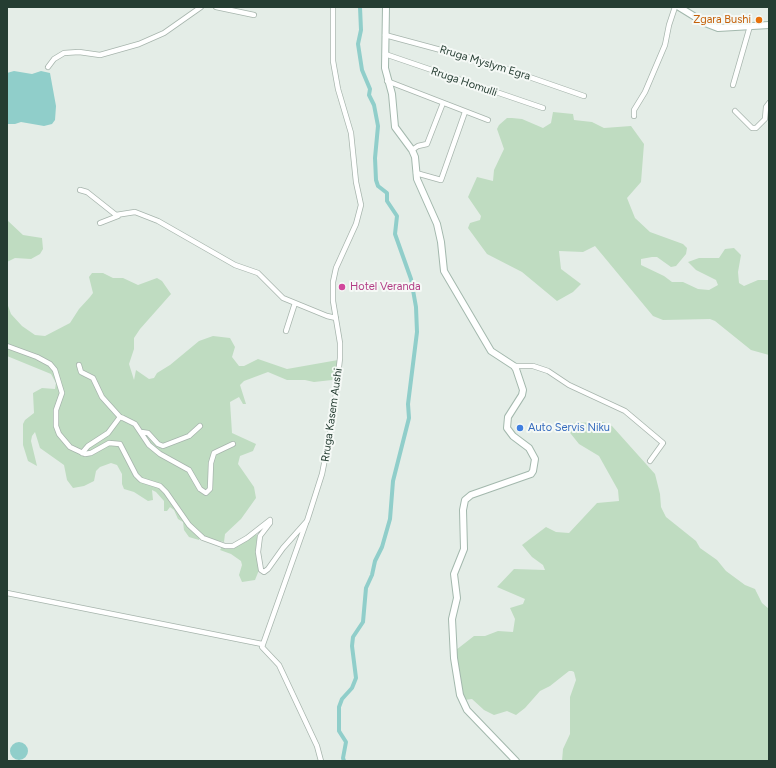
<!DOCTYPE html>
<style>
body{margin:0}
#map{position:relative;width:776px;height:768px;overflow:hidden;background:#e4ede7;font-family:Figtree,sans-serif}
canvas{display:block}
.frame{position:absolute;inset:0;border:8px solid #253d32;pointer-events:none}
</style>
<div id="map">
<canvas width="776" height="768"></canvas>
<div class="frame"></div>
</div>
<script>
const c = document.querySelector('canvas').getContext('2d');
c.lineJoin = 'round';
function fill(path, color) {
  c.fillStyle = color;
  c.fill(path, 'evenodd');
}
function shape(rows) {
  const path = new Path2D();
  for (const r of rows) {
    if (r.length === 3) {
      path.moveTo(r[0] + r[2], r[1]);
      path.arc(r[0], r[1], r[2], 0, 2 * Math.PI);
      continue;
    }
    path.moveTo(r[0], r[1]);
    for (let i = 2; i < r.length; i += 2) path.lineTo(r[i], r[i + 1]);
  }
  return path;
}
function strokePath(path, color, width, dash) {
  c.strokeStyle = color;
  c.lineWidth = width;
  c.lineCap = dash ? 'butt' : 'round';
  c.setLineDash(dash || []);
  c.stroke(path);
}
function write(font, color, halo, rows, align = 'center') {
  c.font = font + ' Figtree,sans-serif';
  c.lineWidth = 4;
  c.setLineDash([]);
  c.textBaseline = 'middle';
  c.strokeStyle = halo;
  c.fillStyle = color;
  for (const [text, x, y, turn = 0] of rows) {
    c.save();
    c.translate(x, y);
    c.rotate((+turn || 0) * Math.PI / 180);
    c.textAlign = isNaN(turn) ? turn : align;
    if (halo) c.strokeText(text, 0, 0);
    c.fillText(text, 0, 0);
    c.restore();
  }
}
const green = shape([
 [553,112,573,114,574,120,592,122,604,128,631,126,644,144,641,182,627,198,635,218,650,232,683,244,687,248,686,254,676,266,671,267,657,257,652,257,641,259,641,265,664,276,672,282,683,282,698,289,709,290,718,285,716,280,696,270,688,262,699,258,719,258,725,249,734,248,741,255,738,272,739,283,744,286,758,280,769,280,769,355,751,350,715,321,710,319,663,320,653,316,595,246,583,252,559,251,561,269,581,284,573,292,557,301,522,272,487,254,468,228,470,223,480,220,481,216,468,197,477,177,493,181,494,170,504,149,497,129,499,125,507,118,512,118,522,119,543,128,551,123],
 [7,220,23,235,42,238,43,249,40,254,31,259,15,258,7,262],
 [92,273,103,273,113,278,123,278,138,285,157,278,162,281,171,294,140,329,134,338,134,349,129,364,134,380,136,370,149,379,154,378,157,373,170,365,199,341,213,336,230,338,235,347,232,357,239,366,244,366,258,359,287,369,338,360,336,378,332,380,314,382,305,380,287,380,268,372,244,381,240,385,246,404,243,404,239,397,230,402,232,433,256,444,253,451,240,456,238,464,254,487,256,498,241,519,225,534,224,542,210,539,201,535,199,540,189,537,184,530,183,522,178,519,174,510,170,507,167,511,164,511,164,501,156,492,152,490,153,500,148,501,134,492,124,489,122,484,122,474,117,465,111,463,100,467,96,471,94,481,84,486,73,488,67,480,64,465,40,448,35,432,32,436,31,441,37,466,28,461,23,445,23,424,25,420,34,413,33,393,42,388,55,389,56,383,51,374,7,356,7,303,11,314,22,326,35,335,45,336,70,323,79,309,90,297,93,293,89,277],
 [570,423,603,422,612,426,655,474,660,494,661,507,666,517,696,541,700,548,717,560,726,571,745,585,755,589,762,603,769,609,769,761,562,761,563,749,570,734,570,697,576,680,574,672,572,671,569,671,550,686,540,691,525,708,516,715,507,711,494,715,484,710,472,699,464,700,460,685,456,650,474,636,485,636,498,631,513,632,515,619,510,608,523,604,525,599,497,587,514,569,545,570,543,565,532,557,522,545,546,527,556,532,569,533,597,503,619,501,618,490,599,456,579,444,567,429,561,427,562,424],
 [255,533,258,536,256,545,259,570,255,580,242,582,239,575,242,565,241,561,231,554,220,550,224,544,229,547]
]);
const water = shape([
 [14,71,32,74,41,71,50,73,56,106,55,120,52,124,44,126,21,122,15,124,7,124,7,73],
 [19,751,9]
]);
const canal = shape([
 [344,761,343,758,346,742,339,731,339,707,342,699,352,688,356,678,352,646,353,637,363,622,366,588,372,575,375,561,382,547,390,519,393,481,409,418,408,404,417,332,416,307,411,279,395,234,397,216,387,201,387,193,378,186,376,180,375,158,378,126,374,105,369,95,370,89,362,70,358,44,361,30,360,7]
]);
const street = shape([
 [216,7,254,15],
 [385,35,489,63,584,96],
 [385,54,543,108],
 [48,67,54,59,64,53,79,52,100,55,139,44,164,33,201,7],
 [387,81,488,120],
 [733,85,750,26],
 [735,111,752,128,756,128,765,119,766,107,769,103],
 [634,116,634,110,645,92,665,45,669,25,675,7],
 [412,150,418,146,427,144,443,103],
 [416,173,441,180,465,112],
 [80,190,87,192,116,215,135,212,158,221,235,265,258,273,283,298,327,316,336,318],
 [100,223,118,216],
 [286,331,295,303],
 [7,346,37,357,50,364,55,370,62,393,56,410,56,426,59,434,70,447,85,454,91,453,109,443,120,444,136,475,141,480,160,486,166,492,189,525,203,538,225,546,233,546,247,538,270,520,270,523,260,536,258,552,261,570,264,572,268,569,283,548,307,521,322,474,333,419,340,358,340,343,333,301,333,282,336,268,356,224,361,205,356,182,351,133,338,89,333,61,333,7],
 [79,365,81,372,93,378,102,397,120,417],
 [514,366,533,366,548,371,569,385,625,411,663,443,650,461],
 [141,432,148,433,158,444,163,446,189,436,200,426],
 [82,453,88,446,108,433,120,417,123,418,135,424,149,445,160,454,189,470,200,489,206,493,210,489,211,463,214,453,233,444],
 [306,523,262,647,279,665,317,746,321,761],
 [7,593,262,644]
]);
const secondary = shape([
 [386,7,385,68,392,94,395,127,412,150,415,157,417,179,437,224,441,242,444,271,491,351,514,366,516,369,523,390,522,395,508,417,507,428,513,436,529,448,535,459,533,471,531,474,471,495,465,500,463,510,464,549,454,574,457,598,452,619,454,658,460,695,467,710,516,761],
 [679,7,705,23,718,28,769,25]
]);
const markers = [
 [759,20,4,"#e8710a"],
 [342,287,4,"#d1479c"],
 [520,428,4,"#3f7fe0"]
];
const foodNames = [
 ["Zgara Bushi",751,20]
];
const streetNames = [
 ["Rruga Myslym Egra",485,63,17],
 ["Rruga Homulli",464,82,19],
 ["Rruga Kasem Aushi",332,415,-82]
];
const hotelNames = [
 ["Hotel Veranda",350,287]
];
const shopNames = [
 ["Auto Servis Niku",528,428]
];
fill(green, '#bfdcc1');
fill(water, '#90ceca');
strokePath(canal, '#90ceca', 4);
strokePath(street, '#a7b5ad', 6);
strokePath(secondary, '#a3b8ad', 8);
strokePath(street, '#fff', 4.5);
strokePath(secondary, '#fff', 6);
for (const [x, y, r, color] of markers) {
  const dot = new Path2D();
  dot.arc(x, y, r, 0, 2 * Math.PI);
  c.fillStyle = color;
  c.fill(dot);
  strokePath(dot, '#f5f9f6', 1.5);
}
write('11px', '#c56008', '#f5f9f6', foodNames, 'right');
write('11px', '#253d32', '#f5f9f6', streetNames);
write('11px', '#b23c85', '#f5f9f6', hotelNames, 'left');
write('11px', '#366cbe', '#f5f9f6', shopNames, 'left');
</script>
